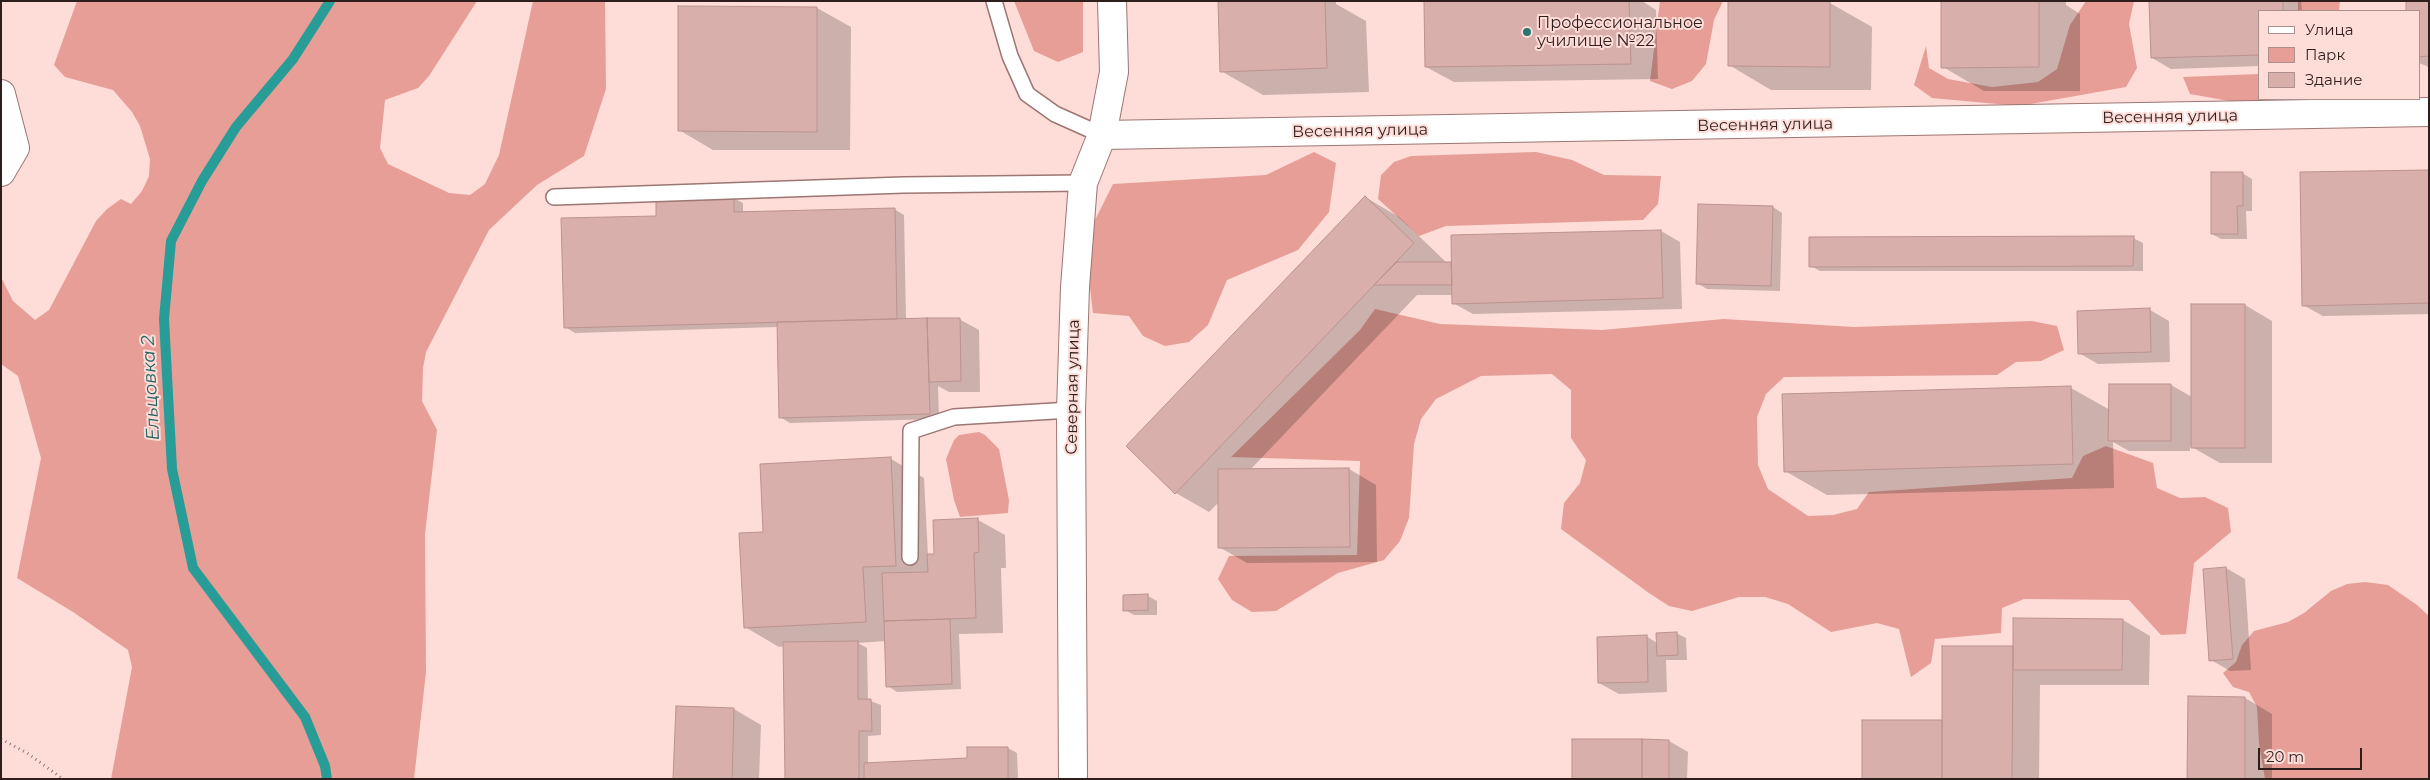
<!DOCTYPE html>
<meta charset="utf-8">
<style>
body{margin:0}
#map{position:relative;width:2430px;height:780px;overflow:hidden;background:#fedcd8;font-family:Montserrat,sans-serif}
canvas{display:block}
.frame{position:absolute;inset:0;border:2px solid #2e1f1d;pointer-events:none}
.legend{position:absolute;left:2258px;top:10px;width:162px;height:90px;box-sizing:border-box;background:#fedcd8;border:1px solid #ab908d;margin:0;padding:6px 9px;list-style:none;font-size:15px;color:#2e1f1d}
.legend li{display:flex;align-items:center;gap:10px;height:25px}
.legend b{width:25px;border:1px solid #ab908d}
.scale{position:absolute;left:2258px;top:748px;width:104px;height:22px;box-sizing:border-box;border:2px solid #2e1f1d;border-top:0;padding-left:6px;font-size:15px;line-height:18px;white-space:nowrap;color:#2e1f1d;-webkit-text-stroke:4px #fedcd8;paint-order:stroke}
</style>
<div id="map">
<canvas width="2430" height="780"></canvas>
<div class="frame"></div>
<ul class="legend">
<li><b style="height:6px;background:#fff"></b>Улица</li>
<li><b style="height:14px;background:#e69e97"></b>Парк</li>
<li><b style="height:14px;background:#d9afab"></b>Здание</li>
</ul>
<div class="scale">20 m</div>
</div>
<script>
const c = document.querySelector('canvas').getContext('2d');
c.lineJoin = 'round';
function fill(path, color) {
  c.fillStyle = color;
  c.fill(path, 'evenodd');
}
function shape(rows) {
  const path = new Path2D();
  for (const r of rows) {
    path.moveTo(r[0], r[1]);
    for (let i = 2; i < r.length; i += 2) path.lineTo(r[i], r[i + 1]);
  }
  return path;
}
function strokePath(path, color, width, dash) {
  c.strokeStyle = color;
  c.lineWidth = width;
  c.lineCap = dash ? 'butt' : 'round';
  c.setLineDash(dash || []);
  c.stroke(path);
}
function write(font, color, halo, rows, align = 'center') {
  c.font = font + ' Montserrat,sans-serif';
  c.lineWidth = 4;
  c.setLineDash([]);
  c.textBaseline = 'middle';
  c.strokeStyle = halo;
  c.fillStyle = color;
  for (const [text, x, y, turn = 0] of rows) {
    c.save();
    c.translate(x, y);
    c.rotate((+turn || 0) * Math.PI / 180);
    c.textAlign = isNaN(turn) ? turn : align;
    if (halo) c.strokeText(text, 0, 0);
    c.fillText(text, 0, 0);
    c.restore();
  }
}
const green = shape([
 [77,1,477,1,429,76,418,88,385,100,380,148,388,164,449,193,470,195,485,184,499,155,533,1,605,1,606,89,584,156,537,185,489,230,426,352,423,368,422,401,437,430,425,534,426,672,414,779,111,779,132,667,128,650,73,612,17,578,41,458,18,376,1,364,1,277,13,301,35,320,49,310,96,221,107,209,121,199,131,204,142,191,149,176,150,159,140,126,132,112,113,90,65,77,54,65],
 [1014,1,1083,1,1083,52,1058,62,1034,51],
 [1660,1,1723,1,1714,20,1706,64,1692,81,1672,89,1650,81],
 [2086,1,2134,1,2129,24,2137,68,2126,87,2019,106,1932,98,1914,85,1926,46,1929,68,1948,79,1992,87,2038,82,2057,69,2070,25],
 [2298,1,2340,1,2339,11,2298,11],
 [2259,74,2259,99,2301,99,2252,105,2190,94,2183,77],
 [1314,152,1336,163,1329,212,1298,250,1227,280,1208,325,1189,342,1165,346,1143,336,1129,316,1093,313,1089,279,1090,230,1113,184,1266,175],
 [1536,152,1572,160,1604,175,1661,176,1658,204,1643,220,1446,226,1419,236,1378,199,1381,175,1394,162,1411,156],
 [1375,309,1440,324,1602,330,1724,319,1854,327,2032,321,2057,326,2064,350,2041,361,2016,362,1997,375,1784,377,1766,394,1757,417,1758,465,1768,489,1808,516,1833,515,1857,509,1869,492,2072,478,2083,456,2106,446,2153,463,2157,488,2180,498,2205,497,2228,508,2231,532,2194,563,2186,634,2161,635,2129,600,2024,599,2002,608,2001,633,1935,639,1931,663,1911,677,1899,629,1877,623,1831,632,1788,604,1765,597,1739,597,1692,611,1669,606,1649,593,1561,529,1564,503,1580,483,1586,460,1571,438,1571,390,1552,374,1481,376,1436,399,1421,419,1414,444,1409,518,1400,541,1384,560,1338,573,1276,611,1252,612,1232,600,1218,579,1229,556,1357,555,1360,461,1231,457,1360,330],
 [979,432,985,435,999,449,1009,500,1008,513,960,517,954,500,946,459,954,440,959,435],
 [2365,582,2388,585,2417,605,2429,616,2429,779,2265,779,2259,744,2257,707,2249,692,2233,687,2223,673,2236,662,2242,645,2254,631,2288,622,2304,613,2331,591,2347,584]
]);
const shadow = shape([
 [1219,1,1336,1,1336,4,1366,21,1369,92,1263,95,1221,71],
 [1425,1,1642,1,1656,10,1658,79,1454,82,1426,67],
 [1942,1,2066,1,2066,5,2080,14,2080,91,1984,91,1943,67],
 [2150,1,2301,1,2302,11,2259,11,2259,66,2171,69,2152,58],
 [2407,1,2429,1,2429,67,2419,63,2419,11,2407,11],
 [1830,3,1872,27,1871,90,1771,90,1729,65],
 [679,7,817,8,851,27,850,150,713,150,679,130],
 [2429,171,2429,314,2323,316,2303,305],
 [2242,173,2252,179,2252,211,2246,211,2247,239,2221,239,2212,234],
 [1365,197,1399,217,1447,263,1661,231,1680,242,1682,309,1473,314,1453,303,1453,295,1417,295,1250,470,1349,469,1376,485,1377,562,1247,563,1219,547,1219,502,1209,512,1176,493],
 [733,198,743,203,743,213,894,209,904,215,906,320,959,319,979,330,980,392,949,392,938,386,939,419,790,423,780,417,778,327,575,333,565,327,658,217],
 [1773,207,1782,213,1780,291,1707,289,1697,283],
 [2133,238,2143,243,2143,271,1820,271,1811,266],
 [2245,305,2272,321,2272,463,2220,463,2190,446,2190,451,2129,451,2113,442,2114,488,1827,495,1785,471,2071,388,2110,410,2171,385,2192,397,2192,306],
 [2150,310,2169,321,2170,362,2098,364,2079,353],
 [891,459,924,478,928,556,935,555,978,520,1005,535,1006,568,1001,568,1003,633,959,634,961,689,897,692,888,686,886,641,858,643,867,648,868,700,881,705,881,735,868,736,868,764,969,759,1008,748,1017,753,1018,779,786,779,784,646,779,647,745,627,764,534],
 [2226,568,2245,579,2251,670,2230,671,2211,660],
 [1148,596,1157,601,1157,615,1134,615,1125,610],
 [2123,620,2150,636,2149,685,2040,685,2039,779,1863,779,1943,721,1944,647,2014,648],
 [1676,633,1686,638,1687,660,1666,660,1667,692,1619,694,1599,683,1646,636,1657,643],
 [2245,698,2272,714,2272,779,2189,779],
 [734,709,761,725,759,779,674,779],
 [1669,741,1688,752,1687,779,1573,779]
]);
const stream = shape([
 [327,779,325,766,305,717,193,568,172,469,164,319,171,241,202,181,236,127,293,59,330,1]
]);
const building = shape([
 [1218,1,1325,1,1327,68,1220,72,1218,1],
 [1424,1,1629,1,1631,64,1425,67,1424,1],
 [1728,1,1830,1,1830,67,1728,66,1728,1],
 [1941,1,2039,1,2039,67,1941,68,1941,1],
 [2149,1,2283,1,2283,11,2259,11,2259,55,2151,58,2149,1],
 [2406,1,2429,1,2429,56,2419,57,2419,11,2406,11,2406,1],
 [678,6,817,7,817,132,678,131,678,6],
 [2429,170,2429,303,2302,306,2300,172,2429,170],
 [2211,172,2243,172,2243,206,2237,206,2238,234,2211,234,2211,172],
 [734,196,734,212,895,208,897,319,564,328,561,218,656,216,656,198,734,196],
 [1365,196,1414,243,1175,494,1126,446,1365,196],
 [1698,204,1773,206,1771,286,1696,284,1698,204],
 [1661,230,1663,298,1452,304,1451,235,1661,230],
 [2134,236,2133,266,1809,267,1809,237,2134,236],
 [1397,262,1451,262,1452,285,1374,285,1397,262],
 [2191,304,2245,304,2245,448,2191,448,2191,304],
 [2150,308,2151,352,2078,354,2077,311,2150,308],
 [927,318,960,318,961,381,929,382,927,318],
 [927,318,930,414,779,418,777,322,927,318],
 [2109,384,2171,384,2171,441,2108,441,2109,384],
 [2071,386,2073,464,1784,472,1782,394,2071,386],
 [891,457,896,566,863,567,866,622,744,628,739,533,763,532,760,464,891,457],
 [1349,468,1350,547,1218,548,1218,469,1349,468],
 [978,518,979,552,974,553,976,618,884,621,882,573,928,572,927,554,934,554,933,520,978,518],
 [2226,567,2233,659,2209,661,2203,569,2226,567],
 [1148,594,1148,610,1123,611,1123,595,1148,594],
 [2013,618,2123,619,2122,670,2013,670,2013,618],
 [950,619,952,684,886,687,884,621,950,619],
 [1677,632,1678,655,1657,656,1656,633,1677,632],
 [1647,635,1648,682,1598,683,1597,637,1647,635],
 [858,641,858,699,871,699,872,731,859,731,859,779,785,779,783,642,858,641],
 [1942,646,2013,646,2012,779,1942,779,1942,646],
 [2188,696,2245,697,2245,779,2187,779,2188,696],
 [676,706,734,708,732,779,673,779,676,706],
 [1862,720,1942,720,1942,779,1862,779,1862,720],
 [1572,739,1642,739,1642,779,1572,779,1572,739],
 [1642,739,1669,740,1669,779,1642,779,1642,739],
 [967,747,1008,747,1008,779,864,779,864,763,967,758,967,747]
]);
const path = shape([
 [1,739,27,753,63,779]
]);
const service = shape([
 [994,1,1010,56,1027,94,1055,114,1102,135],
 [554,197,903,185,1083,183],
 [910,557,911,431,954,417,1071,410]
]);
const minor = shape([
 [1,94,15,148,1,172],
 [1102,135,2429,112]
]);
const tertiary = shape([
 [1073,779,1071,410,1075,287,1083,183,1102,135,1114,72,1112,1]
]);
const markers = [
 [1527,32,5,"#2c7672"]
];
const poiNames = [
 ["Профессиональное",1537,23],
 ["училище №22",1537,41]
];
const streetNames = [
 ["Весенняя улица",2170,117,-1],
 ["Весенняя улица",1765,125,-1],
 ["Весенняя улица",1360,131,-1],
 ["Северная улица",1073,387,-89]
];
const waterNames = [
 ["Ельцовка 2",151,388,-93]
];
fill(green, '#e69e97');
fill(shadow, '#0003');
strokePath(stream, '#289d98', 10);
fill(building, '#d9afab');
strokePath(building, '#ba928e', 1);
strokePath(service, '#9c7672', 18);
strokePath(minor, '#9c7672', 30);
strokePath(tertiary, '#9c7672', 30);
strokePath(path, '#937b78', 3, [1, 4]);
strokePath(service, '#fff', 15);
strokePath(minor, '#fff', 28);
strokePath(tertiary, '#fff', 28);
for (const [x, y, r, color] of markers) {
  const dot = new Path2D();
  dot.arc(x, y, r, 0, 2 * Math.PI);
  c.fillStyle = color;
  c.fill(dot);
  strokePath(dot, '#fedcd8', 2);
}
write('16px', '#2e1f1d', '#fedcd8', poiNames, 'left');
write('16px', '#2e1f1d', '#fedcd8', streetNames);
write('italic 18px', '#236360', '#fedcd8', waterNames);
</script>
